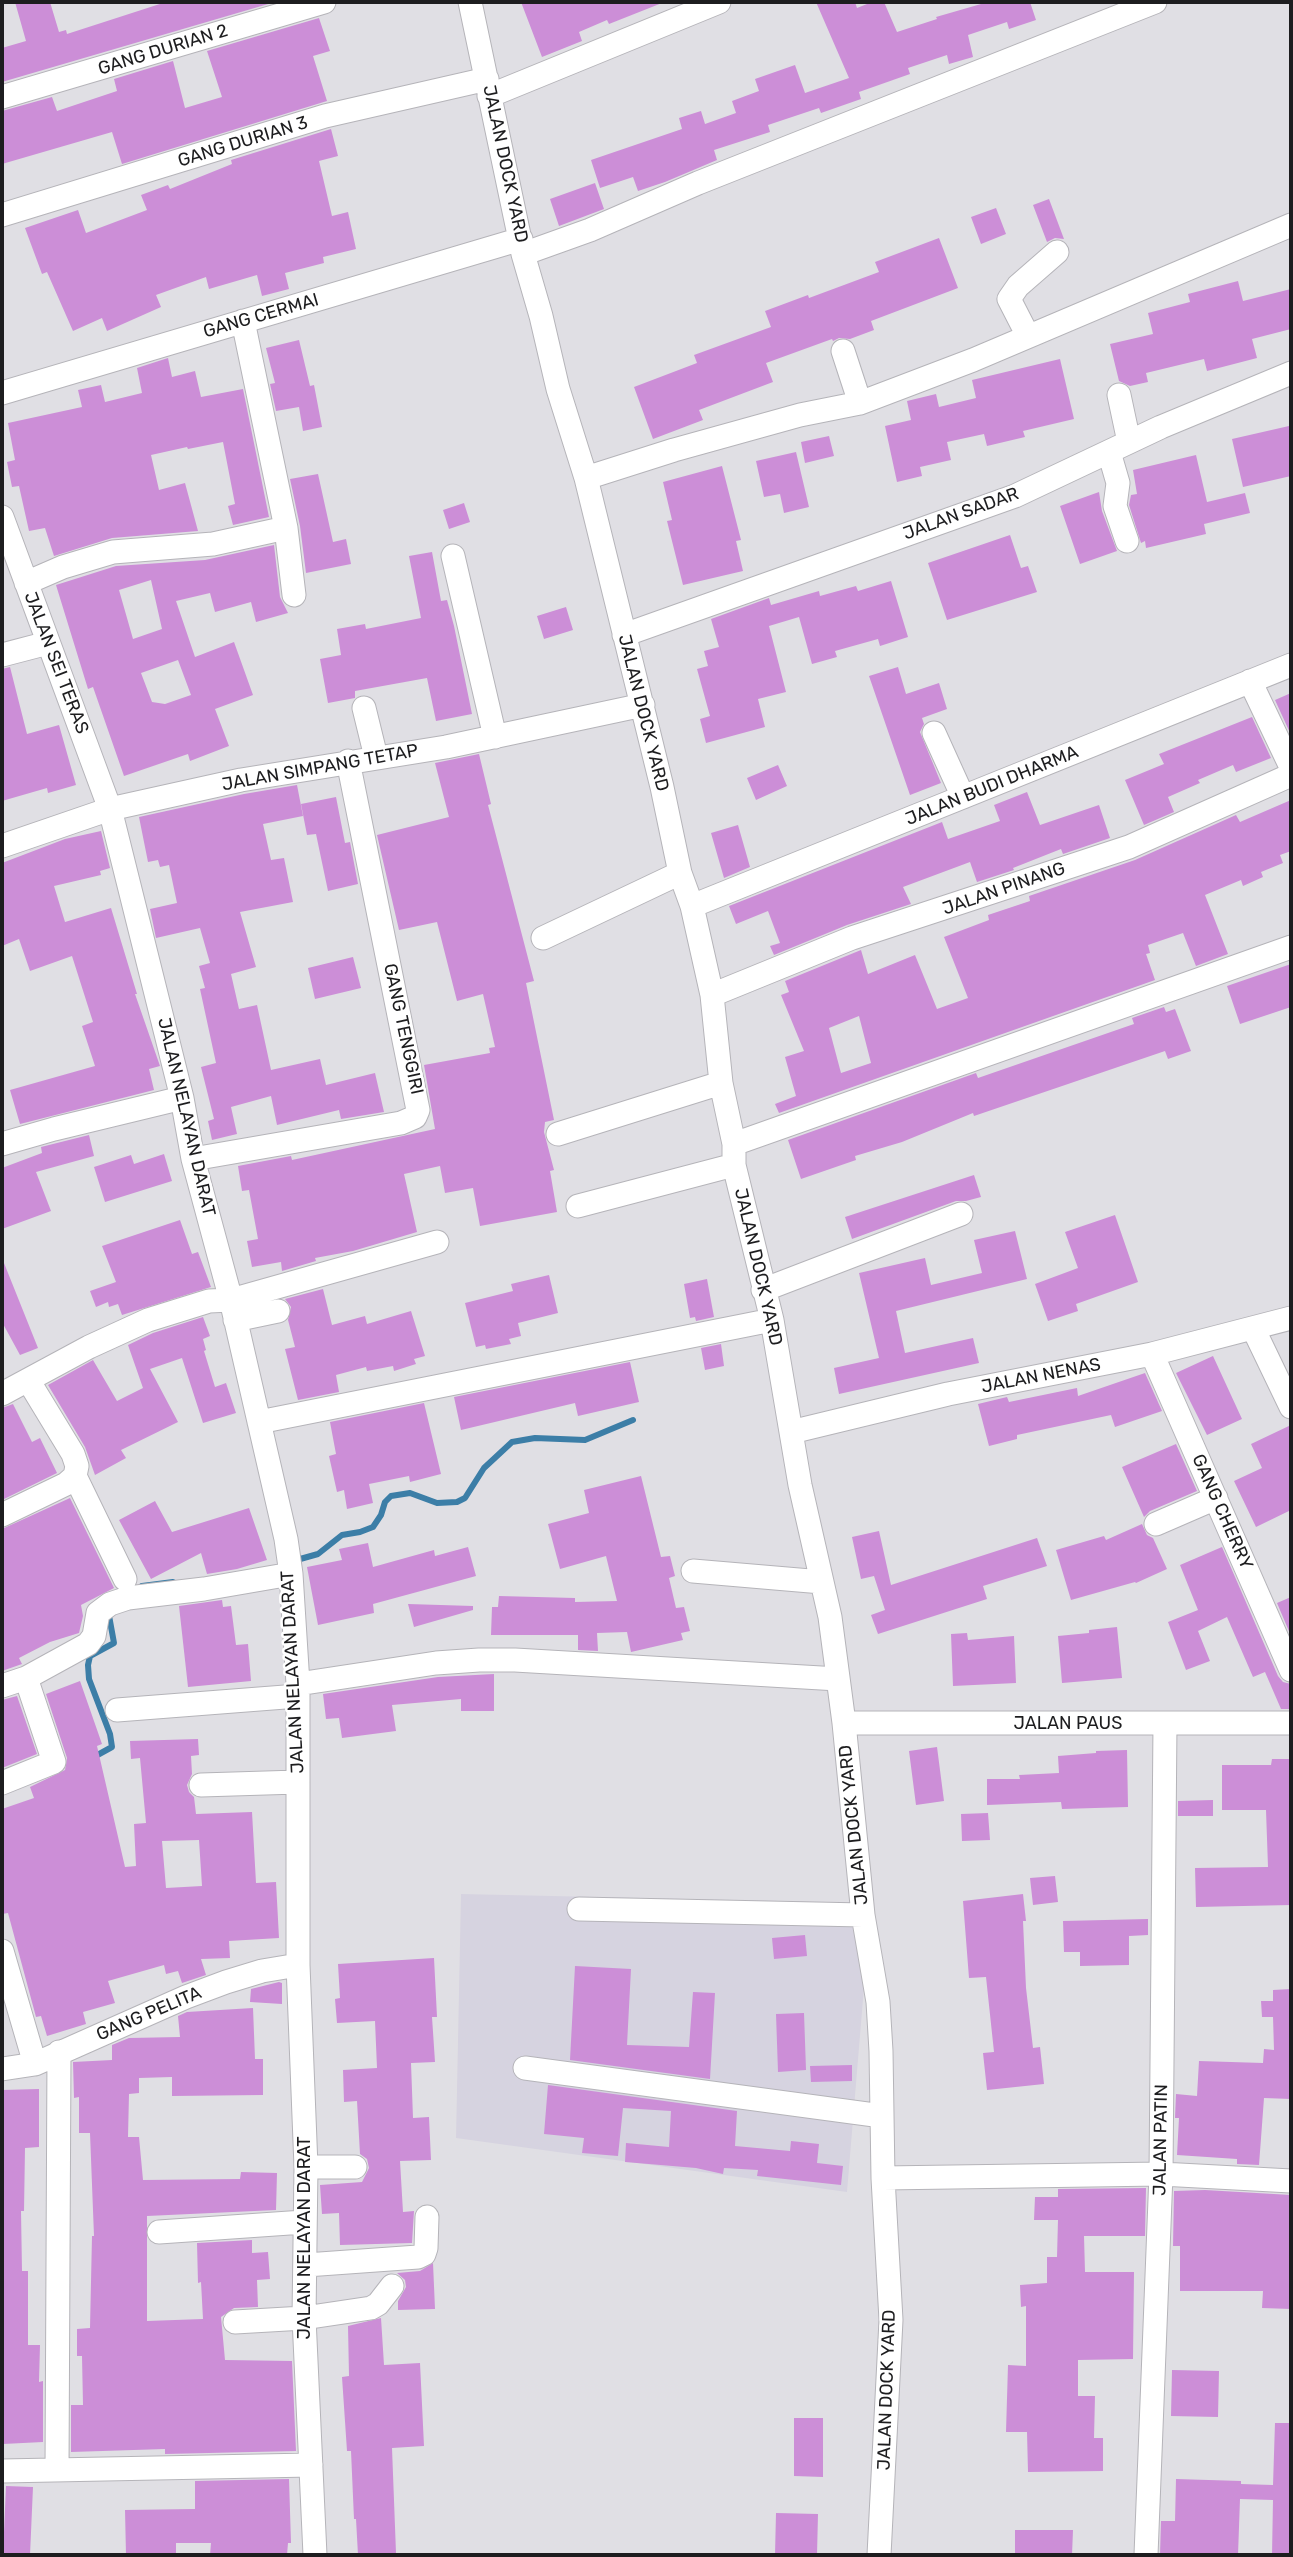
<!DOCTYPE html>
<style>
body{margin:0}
#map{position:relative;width:1293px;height:2557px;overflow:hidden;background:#e0dfe4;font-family:Rubik,sans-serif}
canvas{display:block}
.frame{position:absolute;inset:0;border:4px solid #1d1d1f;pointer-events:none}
</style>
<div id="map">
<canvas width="1293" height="2557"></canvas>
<div class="frame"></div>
</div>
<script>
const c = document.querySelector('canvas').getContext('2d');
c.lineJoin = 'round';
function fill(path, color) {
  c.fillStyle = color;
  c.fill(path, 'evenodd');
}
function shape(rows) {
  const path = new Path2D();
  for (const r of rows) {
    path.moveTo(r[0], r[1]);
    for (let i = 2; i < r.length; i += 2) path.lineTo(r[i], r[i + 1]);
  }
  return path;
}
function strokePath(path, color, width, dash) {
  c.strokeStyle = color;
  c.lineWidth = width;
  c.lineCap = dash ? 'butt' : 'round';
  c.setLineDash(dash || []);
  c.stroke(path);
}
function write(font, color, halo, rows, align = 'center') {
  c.font = font + ' Rubik,sans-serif';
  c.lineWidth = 5;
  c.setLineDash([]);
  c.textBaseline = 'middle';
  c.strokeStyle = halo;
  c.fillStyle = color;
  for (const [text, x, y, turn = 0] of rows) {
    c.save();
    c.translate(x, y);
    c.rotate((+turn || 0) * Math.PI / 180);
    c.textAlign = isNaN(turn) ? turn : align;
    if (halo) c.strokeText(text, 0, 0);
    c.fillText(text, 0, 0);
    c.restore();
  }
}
const built = shape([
 [461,1894,871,1903,847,2192,456,2138]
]);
const stream = shape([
 [293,1561,318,1554,342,1535,360,1532,373,1527,381,1515,385,1502,391,1496,410,1493,437,1503,457,1502,465,1498,484,1468,512,1442,535,1438,585,1440,633,1420],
 [142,1586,173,1582],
 [92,1758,112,1747,110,1734,89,1679,88,1665,90,1656,114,1643,108,1610]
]);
const building = shape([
 [15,2,50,2,59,32,66,30,67,34,166,2,275,2,2,82,2,48,26,41],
 [521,2,662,2,662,3,609,24,607,20,579,32,582,41,542,57],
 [816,2,855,2,857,8,872,2,884,2,897,32,937,19,936,17,988,2,1030,2,1036,20,1009,29,1007,22,968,35,973,57,949,64,947,55,908,68,910,74,859,92,861,99,821,113,819,108,768,125,770,132,714,150,717,160,665,182,638,191,633,177,600,188,591,160,682,129,679,118,701,111,705,124,736,113,732,101,759,91,755,79,795,65,805,93,849,78],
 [319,18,330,51,313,56,327,101,122,164,112,132,2,164,2,111,52,97,57,111,117,91,114,79,173,61,185,108,222,97,207,51],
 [331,129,338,156,319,161,332,216,348,212,356,249,323,257,324,263,285,273,289,289,262,296,257,275,209,289,206,277,156,295,161,307,107,331,102,318,73,331,47,272,42,274,25,228,78,210,86,233,147,210,141,195,168,185,170,189,232,164,231,160],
 [595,183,604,209,559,226,550,199],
 [1049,199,1064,239,1055,238,1047,242,1033,205],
 [996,208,1006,234,981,244,971,217],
 [939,238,958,288,871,321,874,330,850,339,839,338,833,341,832,339,766,363,773,382,699,410,703,420,653,439,634,387,697,363,694,355,771,327,765,311,808,295,809,298,879,272,875,262],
 [1238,281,1243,301,1291,289,1291,329,1252,339,1257,358,1207,371,1204,359,1146,373,1148,382,1130,386,1119,381,1110,344,1153,334,1148,313,1190,302,1188,294],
 [299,340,310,386,314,385,322,427,303,431,299,407,276,411,270,384,275,383,266,348],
 [168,358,172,377,195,371,201,397,243,389,269,517,233,525,228,506,235,504,223,442,188,449,187,447,151,455,159,490,185,483,198,531,112,538,54,556,45,528,29,531,19,486,12,487,7,462,15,460,8,423,82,407,78,390,101,385,105,402,142,393,137,368],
 [1060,359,1074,419,1023,431,1025,437,987,446,984,434,947,442,951,460,920,467,922,476,897,482,885,426,911,420,907,401,936,394,939,407,976,398,972,380],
 [1289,426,1291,435,1291,476,1243,487,1232,439],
 [829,436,834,456,805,463,801,442],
 [796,452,809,507,784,513,780,494,764,497,756,461],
 [1196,455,1207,502,1245,493,1250,513,1204,524,1206,534,1146,548,1145,541,1141,543,1129,505,1131,495,1137,494,1133,470],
 [722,466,741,540,736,541,743,571,683,585,667,521,672,520,663,482],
 [318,474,333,542,346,539,351,564,306,573,300,526,290,479],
 [1099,492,1102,511,1117,551,1080,564,1060,506],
 [464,503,470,522,449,529,443,510],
 [1010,535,1021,568,1028,566,1037,592,947,620,928,563],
 [274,545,280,597,288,613,256,622,251,602,215,612,210,593,176,601,195,657,234,642,253,695,215,709,229,746,190,761,188,754,124,776,93,687,88,689,56,585,116,566,205,560],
 [151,580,162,629,133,639,119,590],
 [178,660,191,695,165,704,152,702,141,673],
 [432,552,441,601,447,600,454,626,472,714,436,721,427,678,355,691,355,698,328,703,320,659,341,655,337,629,365,624,366,629,421,618,409,556],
 [891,581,908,637,880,646,878,639,835,651,837,657,812,664,799,617,769,626,786,692,758,699,765,727,706,743,700,719,710,716,697,669,708,666,704,651,719,647,711,619,769,598,771,605,819,591,820,596,856,586,858,591],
 [566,607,573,630,544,639,537,616],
 [10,667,27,734,59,725,76,785,48,793,47,788,2,801,2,669],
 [898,667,906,694,939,683,947,709,922,718,924,724,920,732,941,783,910,795,869,676],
 [1291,693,1291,735,1275,700],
 [1252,717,1271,758,1236,772,1233,765,1198,780,1200,783,1168,797,1174,812,1144,825,1125,780,1164,764,1159,754],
 [479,754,491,804,488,805,534,981,526,983,554,1120,545,1122,544,1132,554,1170,550,1171,557,1212,480,1226,473,1188,445,1193,440,1166,404,1174,417,1232,353,1251,315,1258,316,1261,282,1271,281,1262,252,1267,247,1241,258,1239,249,1190,242,1191,238,1166,291,1156,292,1160,435,1129,424,1065,490,1053,489,1048,495,1047,483,994,457,1001,437,922,399,930,377,835,449,817,435,763],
 [778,765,787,786,756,800,747,778],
 [297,785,303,816,263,824,271,860,284,858,293,902,240,912,256,967,231,974,239,1009,257,1005,271,1070,320,1059,326,1085,375,1073,384,1112,341,1119,339,1110,277,1125,271,1096,231,1107,237,1134,212,1140,208,1121,214,1119,201,1067,216,1063,200,989,205,988,199,966,210,963,200,928,156,938,150,909,177,903,169,865,160,867,158,860,148,862,139,817,244,794],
 [1027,792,1040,825,1099,805,1110,838,1063,854,1061,849,1013,868,1014,870,977,882,970,862,903,887,911,904,847,925,774,955,770,946,780,943,768,911,736,924,729,906,942,822,948,839,1000,821,994,805],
 [336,797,345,843,350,842,358,884,328,891,316,834,307,835,301,804],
 [1291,800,1291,851,1280,855,1283,863,1261,872,1263,877,1243,886,1241,880,1205,895,1228,954,1196,966,1183,933,1148,945,1150,953,1146,954,1155,980,779,1113,775,1104,796,1096,785,1057,804,1051,781,995,789,992,785,981,861,950,868,974,915,955,937,1009,968,998,944,937,989,920,988,915,1030,901,1029,896,1135,860,1236,815,1240,822],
 [859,1016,871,1063,841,1073,829,1028],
 [738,825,750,867,724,878,711,833],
 [101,831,110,868,100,871,101,875,54,886,65,922,111,908,137,994,135,994,160,1066,149,1069,154,1090,20,1124,10,1090,95,1066,82,1026,93,1022,72,956,30,971,19,939,2,946,2,863,65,839],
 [353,957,361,988,315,999,308,968],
 [1291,964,1291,1007,1240,1024,1227,986],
 [1164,1007,1166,1012,1175,1009,1191,1051,1168,1059,1165,1051,974,1116,973,1113,902,1142,855,1156,856,1160,801,1179,788,1140,976,1073,978,1078,1134,1024,1132,1018],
 [89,1135,94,1156,36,1172,51,1211,2,1229,2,1168,42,1153,41,1147],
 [164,1154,172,1181,105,1202,94,1167,131,1155,134,1164],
 [974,1175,981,1197,966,1201,956,1201,852,1239,845,1217],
 [1115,1215,1138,1282,1076,1304,1078,1311,1048,1321,1035,1284,1078,1268,1065,1232],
 [180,1220,192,1254,198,1252,211,1287,122,1315,118,1304,109,1307,108,1302,96,1307,90,1291,116,1282,102,1246],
 [1015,1231,1027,1279,896,1311,905,1353,973,1338,979,1363,839,1394,834,1368,879,1358,859,1273,925,1258,931,1285,982,1273,974,1240],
 [2,1258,38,1348,20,1355,2,1322],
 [549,1275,558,1313,518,1323,521,1336,509,1339,511,1344,486,1349,485,1345,476,1347,465,1303,513,1291,511,1284],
 [707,1279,714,1317,696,1321,695,1317,690,1318,684,1284],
 [323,1289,332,1325,365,1316,367,1324,411,1311,425,1356,414,1359,416,1364,394,1371,393,1366,367,1371,366,1367,336,1375,339,1392,298,1400,285,1349,295,1347,288,1320,291,1307,285,1299],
 [203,1317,210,1336,203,1339,206,1350,204,1351,215,1387,226,1383,236,1413,203,1423,182,1358,150,1369,178,1422,121,1450,126,1458,95,1475,85,1447,48,1385,93,1360,117,1401,143,1388,128,1345,153,1333],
 [721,1344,724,1366,705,1370,701,1348],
 [1213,1356,1242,1419,1207,1435,1176,1373],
 [630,1362,639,1402,578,1416,575,1403,461,1430,454,1397],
 [1145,1373,1162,1411,1115,1427,1111,1415,1017,1435,1017,1439,989,1446,978,1404,1007,1397,1009,1402,1077,1388,1078,1396],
 [424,1403,441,1474,410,1482,409,1476,369,1484,373,1503,347,1509,344,1490,337,1492,329,1456,336,1454,330,1422],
 [13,1404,32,1442,40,1438,57,1473,2,1500,2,1408],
 [1291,1425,1291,1510,1256,1527,1234,1481,1262,1468,1251,1444],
 [1176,1444,1197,1491,1150,1511,1144,1517,1122,1467],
 [641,1476,661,1557,670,1556,675,1576,669,1578,676,1608,684,1607,690,1631,681,1633,683,1640,631,1652,627,1632,597,1633,598,1651,578,1650,578,1635,491,1635,492,1607,498,1607,499,1596,575,1598,575,1602,617,1601,606,1556,560,1569,548,1524,589,1513,584,1490],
 [70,1498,114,1588,81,1605,83,1616,79,1633,50,1642,19,1658,22,1664,2,1671,2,1529],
 [155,1501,172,1532,249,1508,267,1560,237,1569,207,1574,201,1553,151,1579,119,1520],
 [1142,1524,1147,1535,1153,1538,1167,1569,1136,1583,1135,1582,1071,1600,1056,1550,1104,1536,1106,1540],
 [879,1531,891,1585,1037,1538,1047,1566,983,1586,987,1599,878,1634,871,1615,885,1610,874,1576,861,1579,852,1537],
 [368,1543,373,1567,434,1550,435,1556,468,1547,476,1576,373,1604,374,1613,318,1625,307,1567,342,1560,339,1549],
 [1222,1547,1278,1676,1283,1682,1291,1684,1291,1709,1281,1709,1265,1672,1253,1677,1227,1617,1198,1631,1210,1661,1186,1670,1168,1622,1198,1610,1180,1565],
 [1291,1597,1291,1636,1277,1603],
 [222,1600,223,1607,231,1606,236,1645,248,1644,251,1681,188,1687,179,1606],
 [408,1604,473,1606,473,1610,414,1627],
 [1117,1627,1122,1678,1062,1683,1058,1636,1089,1633,1089,1630],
 [967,1633,968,1640,1014,1636,1016,1683,953,1686,951,1634],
 [494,1674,494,1711,461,1711,461,1699,392,1705,396,1731,342,1738,339,1718,326,1719,323,1694,438,1677],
 [80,1681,102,1744,97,1746,125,1867,136,1866,134,1824,146,1823,140,1758,131,1759,130,1741,198,1739,199,1755,191,1756,192,1774,187,1785,189,1792,194,1797,196,1814,252,1812,256,1883,276,1882,279,1938,229,1941,230,1958,201,1959,206,1975,182,1983,178,1971,166,1974,164,1965,108,1981,115,2003,83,2012,86,2024,47,2036,41,2016,36,2017,8,1913,2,1914,2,1809,34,1798,30,1787,65,1770,67,1758,46,1694],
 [199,1840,202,1886,166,1888,162,1841],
 [17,1696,37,1754,2,1768,2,1700],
 [937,1747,944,1801,916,1805,909,1751],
 [1127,1750,1128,1807,1062,1809,1061,1802,987,1805,987,1779,1020,1779,1019,1775,1059,1773,1058,1756,1096,1753,1096,1751],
 [1272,1759,1291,1759,1291,1905,1196,1907,1195,1868,1268,1867,1266,1810,1222,1810,1222,1765,1271,1765],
 [1213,1800,1213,1816,1178,1816,1178,1801],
 [988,1813,990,1840,962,1841,961,1814],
 [1055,1876,1058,1902,1033,1905,1030,1878],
 [1023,1894,1026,1921,1023,1921,1026,1988,1033,2048,1040,2047,1044,2084,987,2090,983,2053,994,2052,986,1977,969,1978,963,1901],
 [1148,1919,1148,1935,1129,1936,1129,1965,1080,1966,1080,1952,1064,1952,1063,1921],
 [805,1935,807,1956,774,1959,772,1938],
 [434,1958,437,2017,432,2017,435,2062,411,2063,413,2118,429,2117,431,2160,400,2161,403,2212,414,2211,412,2243,340,2245,339,2213,322,2214,320,2185,362,2182,369,2168,367,2159,360,2154,357,2101,344,2102,343,2070,377,2068,375,2021,337,2023,335,1999,340,1998,338,1964],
 [575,1966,631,1969,627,2045,689,2047,693,1992,715,1993,710,2079,570,2060],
 [279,1982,282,1983,282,2004,250,2002,251,1989],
 [1291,1989,1291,2099,1264,2098,1259,2165,1237,2164,1237,2159,1177,2155,1179,2118,1175,2118,1176,2094,1197,2096,1199,2061,1263,2063,1264,2049,1274,2050,1273,2017,1262,2017,1261,2001,1273,2001,1273,1990],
 [253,2008,255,2059,263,2059,263,2095,172,2096,172,2077,139,2078,139,2093,129,2094,128,2137,139,2137,143,2180,240,2179,241,2172,277,2173,276,2210,147,2216,147,2321,203,2319,201,2282,198,2283,197,2243,252,2240,252,2253,268,2252,270,2279,257,2280,258,2307,234,2308,221,2317,225,2360,292,2361,296,2451,165,2454,165,2449,71,2452,71,2405,83,2405,82,2356,77,2356,77,2329,90,2328,92,2236,94,2236,90,2133,79,2133,79,2097,74,2098,73,2062,112,2060,112,2045,129,2038,180,2037,178,2016,187,2012],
 [804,2013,806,2070,778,2072,776,2014],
 [852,2065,852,2081,811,2082,810,2066],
 [548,2085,737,2111,735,2146,790,2151,791,2141,819,2144,817,2163,843,2166,841,2185,757,2176,758,2170,724,2168,723,2174,696,2168,625,2162,626,2143,669,2147,671,2111,623,2108,618,2156,582,2153,584,2138,544,2134],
 [39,2089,39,2147,25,2148,24,2211,21,2211,22,2271,28,2271,28,2345,40,2345,39,2382,43,2381,43,2442,3,2444,2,2090],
 [1146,2188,1145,2236,1084,2236,1085,2272,1134,2272,1133,2359,1078,2360,1078,2396,1095,2396,1094,2438,1103,2438,1103,2471,1028,2472,1027,2432,1006,2432,1008,2365,1026,2366,1026,2306,1021,2307,1020,2285,1047,2283,1047,2257,1057,2257,1058,2220,1034,2220,1035,2197,1058,2197,1058,2189],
 [1205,2190,1291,2195,1291,2309,1262,2308,1263,2291,1180,2291,1180,2246,1173,2246,1174,2191],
 [433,2263,435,2309,398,2310,398,2301,406,2287,405,2280,397,2273,420,2271],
 [381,2318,384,2365,420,2363,424,2446,392,2448,396,2553,358,2555,356,2519,354,2519,351,2451,347,2451,342,2377,349,2376,348,2326],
 [1172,2370,1219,2371,1218,2417,1171,2416],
 [794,2418,823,2418,823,2477,794,2476],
 [1275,2423,1291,2423,1291,2555,1272,2555,1273,2500,1240,2499,1238,2555,1160,2555,1161,2521,1175,2521,1176,2479,1241,2481,1241,2484,1273,2485],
 [289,2479,291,2543,288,2543,287,2555,210,2555,211,2543,176,2543,176,2555,126,2555,125,2510,195,2509,195,2481],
 [6,2486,33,2487,30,2555,3,2555],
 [776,2513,818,2514,817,2555,775,2555],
 [1015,2530,1073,2530,1072,2555,1015,2555]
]);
const minor = shape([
 [470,2,523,254,541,316,558,389,586,478,662,787,680,873,692,906,712,995,721,1083,734,1144,734,1165,772,1320,800,1485,830,1617,844,1723,863,1915,878,2002,881,2051,883,2178,891,2320,879,2555],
 [489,96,719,2],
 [2,97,324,2],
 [2,215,325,116,487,79],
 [523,254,590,230,698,183,1155,2],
 [243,321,286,528,294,595],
 [1028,336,1009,299,1018,286,1057,252],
 [843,351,860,403],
 [2,393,521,239],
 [1119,395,1129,442],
 [1109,452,1118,483,1115,506,1127,541],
 [586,478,674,450,800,415,860,403,973,360,1291,225],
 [2,517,110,809,182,1098,193,1159,231,1300,286,1539,291,1574,298,1684,298,1965,306,2167,304,2318,315,2555],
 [453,556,495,737],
 [26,583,63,567,113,552,213,544,286,528],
 [624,635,1015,496,1161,427,1291,373],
 [2,655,48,643],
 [1250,681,1291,767],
 [364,708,376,757],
 [934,733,963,797],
 [2,846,110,809,241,780,446,747,643,705],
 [692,906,1291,665],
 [543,938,680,873],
 [712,995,852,938,1129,847,1291,775],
 [558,1134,721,1083],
 [2,1144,54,1129,182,1098],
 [734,1144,1291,947],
 [193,1159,401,1123,415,1117,418,1110,348,761],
 [578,1206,734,1165],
 [763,1290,961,1214],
 [235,1320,278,1311],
 [1253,1328,1291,1407],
 [1152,1354,1291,1670],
 [2,1394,89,1347,148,1320,209,1301,231,1300,437,1242],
 [259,1422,772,1320],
 [791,1432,948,1394,1152,1354,1291,1318],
 [75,1476,125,1579],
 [2,1515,66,1484,75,1476,77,1466,73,1454,28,1380],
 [1156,1524,1216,1498],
 [693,1571,822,1582],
 [298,1684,436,1663,479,1660,515,1660,838,1679],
 [2,1686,26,1678,88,1644,94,1636,98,1613,110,1604,128,1598,204,1589,291,1574],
 [117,1710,298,1696],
 [844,1723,1291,1723],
 [2,1783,54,1762,26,1678],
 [201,1785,298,1782],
 [579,1909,863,1915],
 [2,1951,35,2064],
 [525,2068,882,2116],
 [2,2069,35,2064,186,1997,226,1982,262,1971,298,1965],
 [306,2167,355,2167],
 [883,2178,1161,2174,1291,2181],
 [159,2232,304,2222],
 [306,2265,418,2257,424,2254,426,2248,427,2217],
 [235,2322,304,2318,371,2308,378,2304,392,2286],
 [57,2470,59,2052],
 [2,2471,311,2465],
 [1146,2555,1161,2174,1165,1724]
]);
const streetNames = [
 ["GANG DURIAN 2",163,50,-17],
 ["GANG DURIAN 3",243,142,-17],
 ["JALAN DOCK YARD",505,164,78],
 ["GANG CERMAI",261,316,-16],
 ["JALAN SADAR",961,514,-20],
 ["JALAN SEI TERAS",56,663,69],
 ["JALAN DOCK YARD",643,713,76],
 ["JALAN SIMPANG TETAP",320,768,-10],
 ["JALAN BUDI DHARMA",992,786,-22],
 ["JALAN PINANG",1004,889,-19],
 ["GANG TENGGIRI",403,1029,78],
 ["JALAN NELAYAN DARAT",186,1117,77],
 ["JALAN DOCK YARD",758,1267,77],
 ["JALAN NENAS",1041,1376,-11],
 ["GANG CHERRY",1222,1512,66],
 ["JALAN NELAYAN DARAT",293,1672,-93],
 ["JALAN PAUS",1068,1724],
 ["JALAN DOCK YARD",854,1825,-96],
 ["GANG PELITA",149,2014,-23],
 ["JALAN PATIN",1161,2140,-89],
 ["JALAN NELAYAN DARAT",305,2238,-90],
 ["JALAN DOCK YARD",887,2390,-88]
];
fill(built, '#d6d3e0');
strokePath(stream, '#3c7ea7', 6);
fill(building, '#cc8ed7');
strokePath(minor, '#b5b4b9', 25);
strokePath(minor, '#fff', 23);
write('18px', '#1d1d1f', '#fff', streetNames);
</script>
